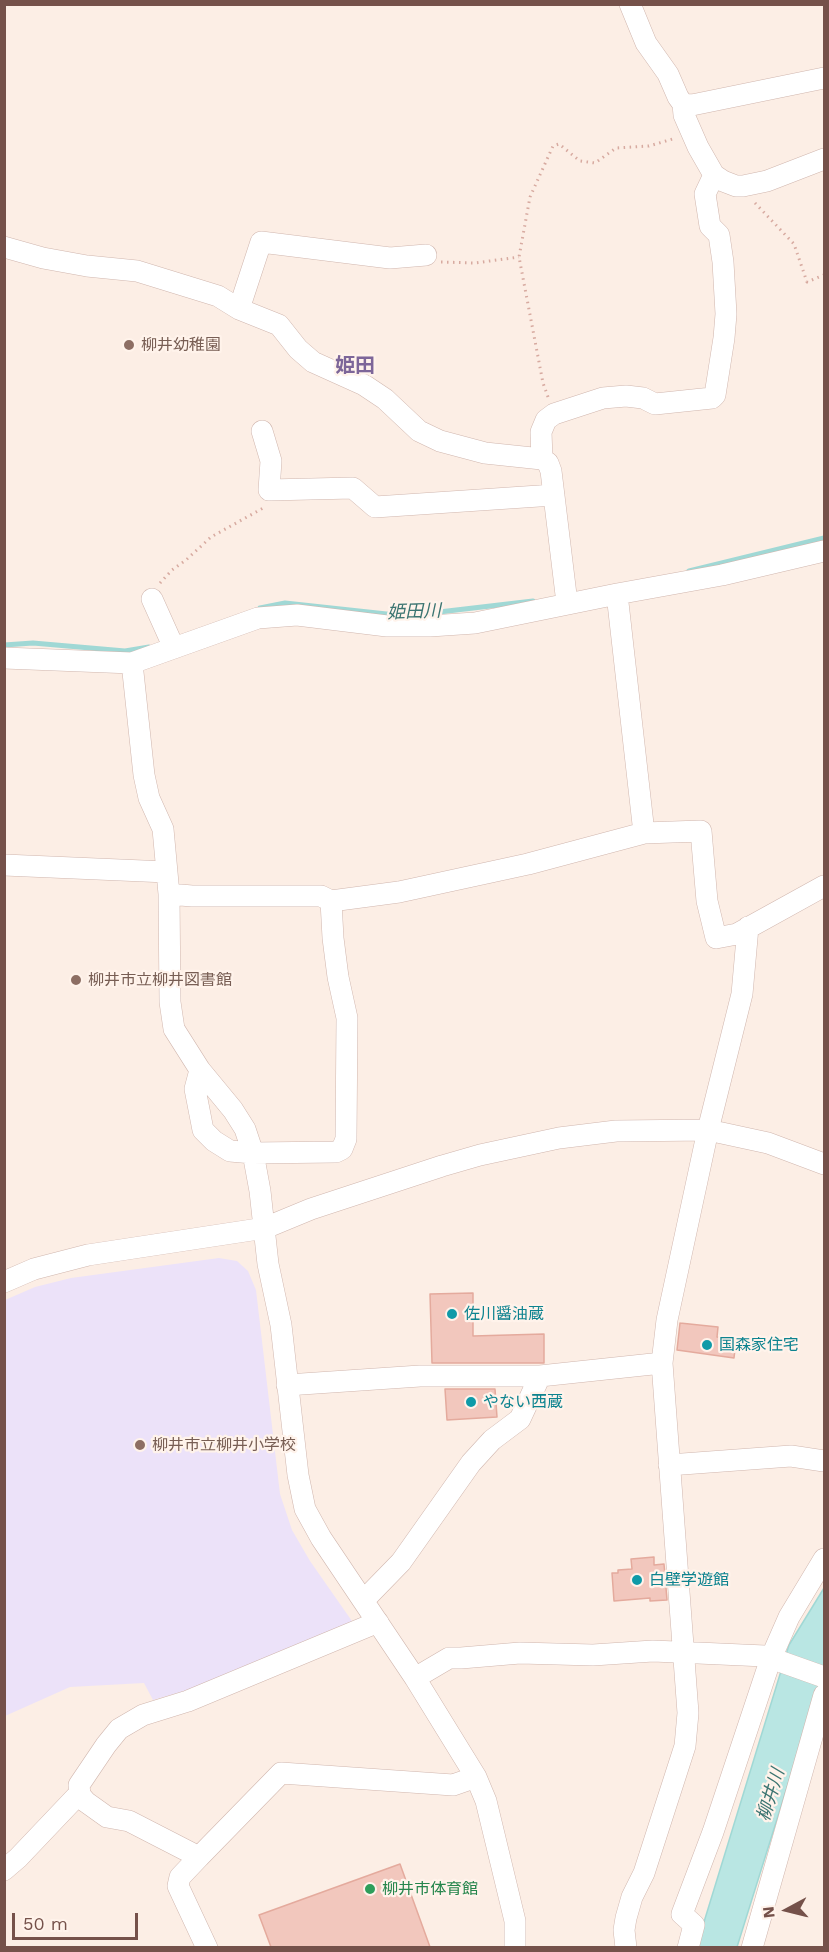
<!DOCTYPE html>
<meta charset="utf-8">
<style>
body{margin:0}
#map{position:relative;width:829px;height:1952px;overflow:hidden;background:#fceee5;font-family:"Work Sans",sans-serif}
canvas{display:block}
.frame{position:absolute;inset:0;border:6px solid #75514a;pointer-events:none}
.north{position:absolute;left:757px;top:1880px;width:60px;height:60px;-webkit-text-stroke:4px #fff3eb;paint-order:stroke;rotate:263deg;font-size:16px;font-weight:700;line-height:24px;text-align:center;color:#75514a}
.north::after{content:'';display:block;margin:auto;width:21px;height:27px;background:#75514a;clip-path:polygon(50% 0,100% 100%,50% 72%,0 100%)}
.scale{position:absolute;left:12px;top:1913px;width:126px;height:27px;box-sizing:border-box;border:3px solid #75514a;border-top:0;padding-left:8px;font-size:18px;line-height:21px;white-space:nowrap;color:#75514a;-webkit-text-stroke:4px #fff3eb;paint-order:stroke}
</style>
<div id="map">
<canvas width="829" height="1952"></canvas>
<div class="frame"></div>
<div class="north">N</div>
<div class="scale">50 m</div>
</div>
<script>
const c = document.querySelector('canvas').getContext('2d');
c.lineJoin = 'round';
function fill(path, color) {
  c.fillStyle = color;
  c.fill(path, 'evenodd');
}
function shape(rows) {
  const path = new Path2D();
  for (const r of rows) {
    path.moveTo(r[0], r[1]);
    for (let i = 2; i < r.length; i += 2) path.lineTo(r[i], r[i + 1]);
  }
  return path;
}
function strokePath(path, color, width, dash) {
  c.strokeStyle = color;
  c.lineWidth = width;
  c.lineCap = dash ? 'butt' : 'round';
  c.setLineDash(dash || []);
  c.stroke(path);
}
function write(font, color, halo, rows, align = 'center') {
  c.font = font + ' "Work Sans","Noto Sans JP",sans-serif';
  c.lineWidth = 4.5;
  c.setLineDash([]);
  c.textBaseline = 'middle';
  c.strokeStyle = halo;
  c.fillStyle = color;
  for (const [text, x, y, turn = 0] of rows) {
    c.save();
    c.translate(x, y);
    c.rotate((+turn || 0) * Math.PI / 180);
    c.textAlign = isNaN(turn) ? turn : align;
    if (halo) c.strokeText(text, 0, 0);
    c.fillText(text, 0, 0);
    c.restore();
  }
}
const education = shape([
 [219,1258,237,1261,248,1271,256,1290,280,1494,292,1530,310,1561,354,1624,188,1690,153,1700,144,1683,70,1687,5,1716,5,1300,35,1287,71,1278]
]);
const water = shape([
 [824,1588,824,1669,737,1947,696,1948,789,1645,824,1588]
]);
const stream = shape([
 [689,571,824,538],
 [260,608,285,603,405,616,533,601],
 [4,645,33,643,125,651,149,647]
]);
const building = shape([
 [473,1293,473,1336,544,1334,544,1363,432,1363,430,1294,473,1293],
 [680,1323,718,1327,717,1337,736,1340,734,1358,677,1350,680,1323],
 [445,1389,495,1389,497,1417,447,1420,445,1389],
 [654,1557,654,1565,664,1564,667,1600,650,1601,650,1598,614,1601,612,1573,618,1573,618,1570,632,1569,631,1559,654,1557],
 [400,1864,430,1947,271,1947,259,1915,400,1864]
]);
const path = shape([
 [755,203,794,244,807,282,824,275],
 [441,262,475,263,519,257],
 [548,397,543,383,519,257,530,197,553,146,559,144,580,161,595,163,616,148,649,146,676,138],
 [160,583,172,570,186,560,211,537,265,507]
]);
const minor = shape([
 [630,4,646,43,668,74,678,97,683,104,684,115,698,147,714,175,723,181,736,186,743,186,767,181,824,159],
 [683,104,692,105,824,78],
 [4,247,43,258,87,266,137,271,218,296,239,309,279,325,298,349,313,362,364,385,385,399,419,431,440,441,485,453,542,459,548,463,551,471,567,603],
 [239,309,261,242,390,258,426,255],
 [262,431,271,461,269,490,353,488,375,507,554,495],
 [542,459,541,432,546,420,554,414,603,398,626,396,643,398,655,404,712,398,715,395,724,338,726,314,723,262,719,235,710,226,705,194,714,175],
 [617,594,644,833],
 [152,599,174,648],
 [4,658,132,663,258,618,297,615,387,626,430,626,475,623,617,594,722,575,824,551],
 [132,663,144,775,149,798,163,829,169,894,170,1002,174,1029,200,1070,233,1110,245,1129,253,1153,260,1191,268,1264,281,1325,298,1475,305,1509,321,1538,415,1678,476,1777,486,1801,515,1921,515,1948],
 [4,865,167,872],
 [169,894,192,896,321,896,331,901,399,892,528,864,644,833,701,831,707,901,716,938,737,934,824,886],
 [200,1070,195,1089,203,1130,214,1141,230,1151,253,1153,336,1152,342,1149,346,1139,347,1018,338,977,333,938,331,901],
 [4,1282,34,1269,88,1255,265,1228,311,1209,442,1166,480,1155,559,1138,616,1131,708,1130,768,1143,824,1164],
 [287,1385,420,1376,540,1376,662,1363],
 [669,1465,791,1456,824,1461],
 [364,1600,401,1562,471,1463,492,1440,520,1419,540,1376],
 [378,1622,188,1701,143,1715,119,1729,106,1745,79,1785,80,1795,86,1802,107,1817,129,1821,199,1857,281,1773,453,1785,476,1777],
 [415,1678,449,1658,461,1658,520,1653,593,1655,653,1651,765,1656,824,1677],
 [199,1857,180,1877,178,1886,207,1948],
 [4,1870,18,1858,75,1798,80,1795],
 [626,1948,624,1930,626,1918,632,1897,644,1873,685,1746,688,1713,662,1363,667,1320,708,1130,742,994,748,927],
 [688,1948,694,1925,682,1914,713,1832,771,1658,789,1617,824,1559],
 [752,1948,824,1695]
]);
const markers = [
 [129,345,6,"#8d6e63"],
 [76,980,6,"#8d6e63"],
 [452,1314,6,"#0f9aa8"],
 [707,1345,6,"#0f9aa8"],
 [471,1402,6,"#0f9aa8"],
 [140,1445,6,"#8d6e63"],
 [637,1580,6,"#0f9aa8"],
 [370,1889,6,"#2e9e5b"]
];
const educationNames = [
 ["柳井幼稚園",141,345],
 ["柳井市立柳井図書館",88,980],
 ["柳井市立柳井小学校",152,1445]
];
const cultureNames = [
 ["佐川醤油蔵",464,1314],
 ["国森家住宅",719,1345],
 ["やない西蔵",483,1402],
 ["白壁学遊館",649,1580]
];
const leisureNames = [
 ["柳井市体育館",382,1889]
];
const waterNames = [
 ["姫田川",414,612,-2],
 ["柳井川",771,1795,-73]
];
const quarterNames = [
 ["姫田",355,366]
];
fill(education, '#ece2f9');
fill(water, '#b9e6e3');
strokePath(water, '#a0d8d5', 1.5);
strokePath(stream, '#a0d8d5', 5);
fill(building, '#f2c7bd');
strokePath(building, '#e4aa9d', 1.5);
strokePath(minor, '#d0b6ae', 22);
strokePath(path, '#d7aaa0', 3, [1.5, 4.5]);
strokePath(minor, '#fff', 21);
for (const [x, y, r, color] of markers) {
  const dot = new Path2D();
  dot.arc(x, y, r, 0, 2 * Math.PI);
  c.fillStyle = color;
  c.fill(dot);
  strokePath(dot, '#fff3eb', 2);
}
write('16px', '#785e54', '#fff3eb', educationNames, 'left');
write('16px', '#0d838f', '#fff3eb', cultureNames, 'left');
write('16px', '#27864d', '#fff3eb', leisureNames, 'left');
write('italic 18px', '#3b7471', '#fff3eb', waterNames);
write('bold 20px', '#7d6699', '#fff3eb', quarterNames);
</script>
